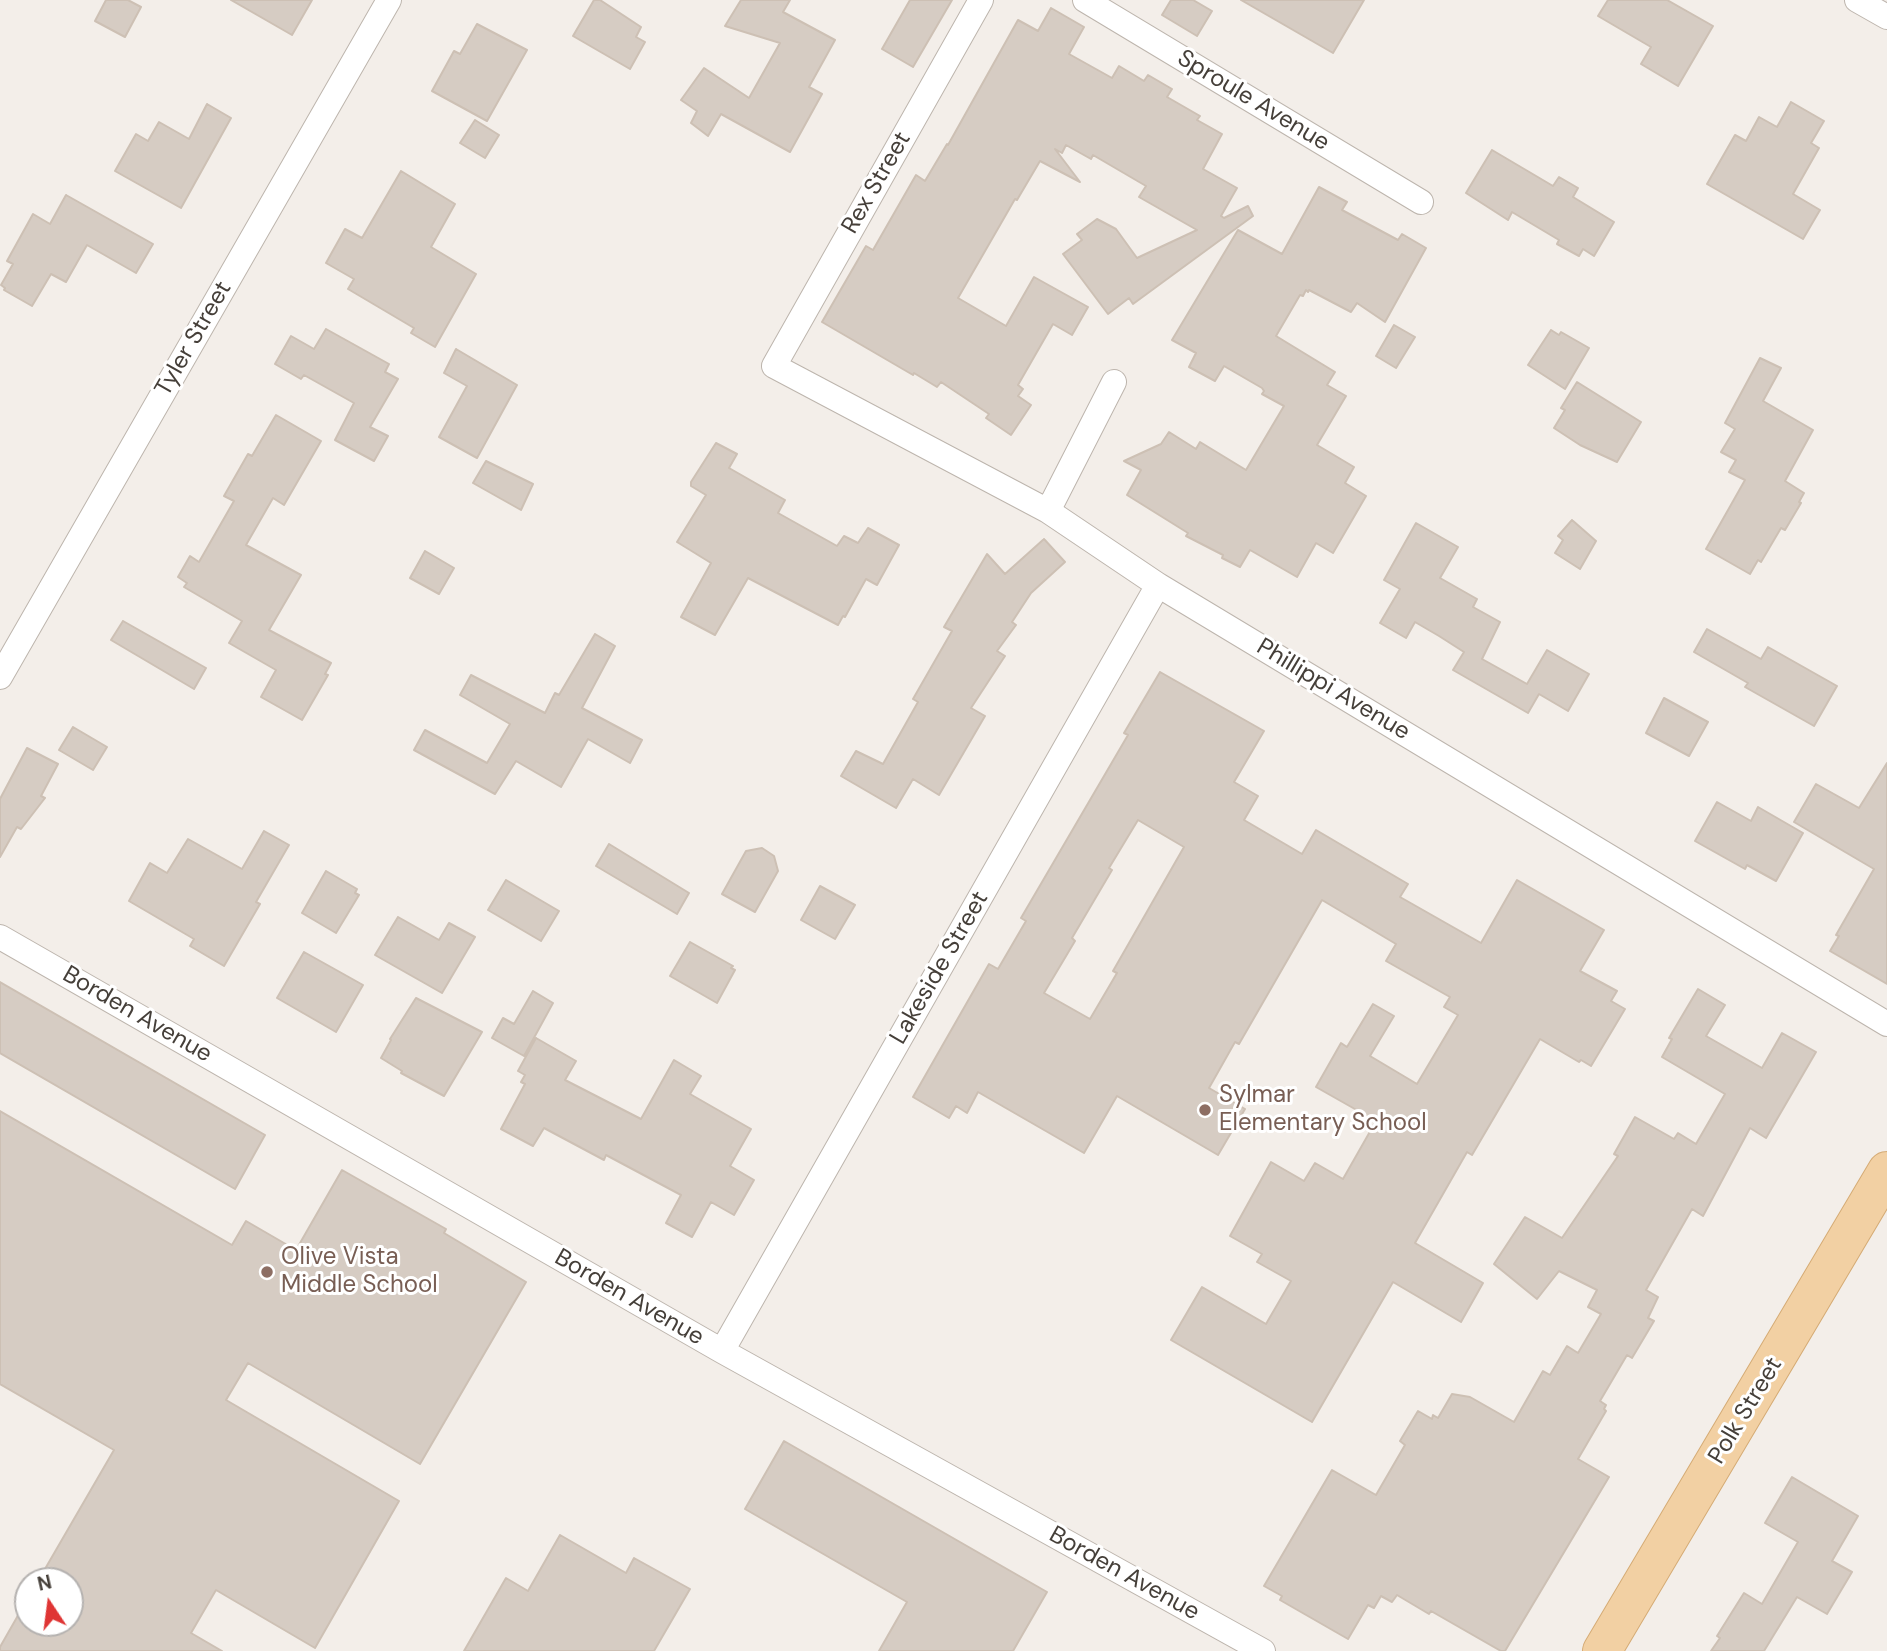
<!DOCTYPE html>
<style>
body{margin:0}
#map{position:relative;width:1887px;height:1651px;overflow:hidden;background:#f3eee9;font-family:"DM Sans",sans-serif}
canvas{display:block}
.north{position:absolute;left:14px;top:1567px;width:70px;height:70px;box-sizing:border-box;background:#fff;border:2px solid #b5b2b0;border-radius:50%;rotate:347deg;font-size:19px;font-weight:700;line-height:28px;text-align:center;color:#453f39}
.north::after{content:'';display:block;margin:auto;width:24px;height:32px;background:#df3534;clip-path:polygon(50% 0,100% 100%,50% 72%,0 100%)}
</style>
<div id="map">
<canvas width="1887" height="1651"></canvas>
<div class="north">N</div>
</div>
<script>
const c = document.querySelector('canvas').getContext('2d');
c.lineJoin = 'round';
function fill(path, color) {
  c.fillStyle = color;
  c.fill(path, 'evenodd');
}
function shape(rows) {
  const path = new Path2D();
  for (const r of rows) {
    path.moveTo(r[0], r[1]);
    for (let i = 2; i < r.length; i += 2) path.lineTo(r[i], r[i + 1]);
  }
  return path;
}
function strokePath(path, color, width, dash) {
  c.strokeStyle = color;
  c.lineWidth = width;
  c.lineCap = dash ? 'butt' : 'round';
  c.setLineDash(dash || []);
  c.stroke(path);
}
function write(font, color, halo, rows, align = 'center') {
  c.font = font + ' "DM Sans",sans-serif';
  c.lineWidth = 6;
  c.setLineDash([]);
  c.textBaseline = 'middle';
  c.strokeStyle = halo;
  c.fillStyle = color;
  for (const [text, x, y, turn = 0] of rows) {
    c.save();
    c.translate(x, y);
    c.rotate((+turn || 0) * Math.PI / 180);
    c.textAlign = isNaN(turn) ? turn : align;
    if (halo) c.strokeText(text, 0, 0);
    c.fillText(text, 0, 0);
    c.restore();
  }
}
const building = shape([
 [106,0,128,0,141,7,125,37,95,21,106,0],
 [231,0,312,0,292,35,231,0],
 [594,0,600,0,641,27,636,37,645,42,630,69,573,36,594,0],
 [741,0,790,0,783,12,835,40,809,87,822,94,790,152,721,114,708,136,691,123,697,111,681,100,704,68,749,98,780,43,725,26,741,0],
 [910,0,952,0,913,67,882,49,910,0],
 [1171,0,1193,0,1212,11,1197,36,1162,15,1171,0],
 [1241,0,1364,0,1333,53,1241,0],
 [1608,0,1667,0,1713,26,1678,86,1641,64,1651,47,1598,16,1608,0],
 [1051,8,1084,27,1069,54,1112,78,1119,66,1144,81,1148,75,1172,89,1167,97,1200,116,1197,120,1222,134,1203,169,1237,188,1221,216,1224,218,1248,206,1253,216,1133,304,1129,298,1108,314,1063,254,1082,240,1077,234,1097,219,1116,229,1137,258,1197,230,1139,197,1146,186,1093,155,1091,159,1066,145,1062,153,1055,149,1080,182,1040,161,1017,200,1015,199,958,298,1006,326,1034,277,1088,307,1072,335,1053,324,1018,385,1023,389,1018,396,1031,405,1011,435,986,418,989,414,941,382,937,387,914,373,913,375,822,322,866,246,873,250,916,175,925,181,947,144,948,145,1018,20,1038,31,1051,8],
 [477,24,527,50,487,121,432,91,454,51,460,54,477,24],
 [1791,102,1824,121,1811,143,1819,148,1793,194,1820,210,1803,239,1707,184,1735,135,1746,141,1759,117,1777,127,1791,102],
 [207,104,231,118,181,208,115,171,136,134,148,141,159,122,189,139,207,104],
 [475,120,499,135,485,158,460,143,475,120],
 [1492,150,1553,186,1559,177,1578,188,1573,197,1614,222,1594,256,1583,249,1579,256,1557,244,1559,240,1512,212,1508,220,1466,193,1492,150],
 [401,171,455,204,431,247,476,274,435,347,411,333,414,328,348,289,354,279,326,263,345,229,362,238,401,171],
 [1319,187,1347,202,1342,210,1398,240,1402,234,1426,248,1385,322,1357,303,1351,312,1309,290,1308,292,1306,290,1303,296,1300,295,1276,336,1335,372,1327,385,1346,396,1317,445,1354,467,1345,483,1366,496,1333,553,1316,543,1297,577,1250,550,1240,567,1222,558,1223,555,1186,536,1188,533,1127,495,1141,470,1124,461,1161,444,1169,432,1196,449,1200,442,1246,470,1284,406,1262,394,1264,391,1262,388,1224,366,1215,381,1189,367,1196,353,1172,340,1238,230,1282,254,1319,187],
 [66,195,153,244,136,273,87,245,66,282,51,274,32,306,4,290,5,288,1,285,13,264,7,261,33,214,50,224,66,195],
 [1394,325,1415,337,1396,368,1376,356,1394,325],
 [326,329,389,364,385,372,398,379,370,427,388,436,374,461,335,440,354,403,304,375,301,379,275,364,291,336,314,349,326,329],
 [1551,330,1559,335,1561,332,1589,348,1565,389,1528,365,1551,330],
 [456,349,517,385,477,458,439,437,467,386,444,373,456,349],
 [1760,358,1781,368,1763,401,1813,430,1785,481,1804,493,1799,502,1801,503,1785,530,1781,528,1761,562,1758,560,1750,574,1706,549,1745,480,1729,472,1736,460,1721,452,1735,429,1725,423,1760,358],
 [1577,382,1641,422,1617,462,1580,445,1554,428,1565,410,1561,408,1577,382],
 [276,415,321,441,284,505,273,498,246,545,301,575,269,630,331,663,325,674,328,675,302,720,261,697,276,670,229,643,242,621,184,587,187,583,178,577,190,556,199,562,234,501,224,496,248,454,252,456,276,415],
 [716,443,737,454,729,468,785,500,778,513,837,546,844,536,858,543,868,528,899,545,877,585,866,579,845,617,843,616,838,625,748,578,715,635,681,617,711,563,677,542,706,495,691,486,691,482,716,443],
 [486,461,533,484,521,510,473,483,486,461],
 [1572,520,1596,541,1580,569,1555,553,1563,540,1558,536,1572,520],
 [1416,523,1458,547,1440,578,1477,599,1473,607,1500,622,1482,659,1527,684,1547,650,1589,674,1568,711,1539,694,1528,713,1453,670,1464,652,1439,636,1415,622,1406,638,1380,623,1400,589,1384,580,1416,523],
 [1044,539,1065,562,1031,593,1012,622,1016,625,997,651,1005,656,971,708,985,716,939,795,913,779,896,808,841,776,856,751,883,764,918,702,913,699,952,631,944,627,987,554,1005,574,1044,539],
 [425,551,454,568,439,594,410,578,425,551],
 [123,621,206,668,194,689,111,640,123,621],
 [1707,629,1761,659,1768,647,1837,686,1814,726,1745,687,1748,683,1694,652,1707,629],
 [595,634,615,646,582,708,642,740,630,763,588,739,561,787,516,761,495,794,414,750,425,730,487,763,510,724,460,695,471,675,545,713,555,693,559,695,595,634],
 [1160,672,1264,731,1234,782,1258,796,1244,820,1302,854,1316,830,1408,884,1400,897,1481,943,1517,880,1604,930,1580,971,1617,991,1611,1001,1625,1009,1591,1066,1581,1060,1579,1062,1540,1039,1472,1155,1467,1152,1415,1243,1483,1283,1461,1322,1393,1282,1312,1422,1171,1340,1202,1287,1266,1324,1291,1281,1257,1262,1262,1254,1230,1236,1271,1162,1304,1181,1315,1163,1343,1179,1376,1121,1316,1087,1341,1043,1347,1047,1373,1004,1394,1016,1370,1056,1417,1084,1458,1015,1444,1007,1450,997,1386,961,1396,944,1322,900,1239,1044,1235,1042,1209,1088,1245,1109,1218,1155,1117,1096,1084,1153,978,1092,967,1113,956,1106,949,1118,913,1097,989,964,998,969,1026,921,1021,918,1128,735,1124,733,1160,672],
 [1138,820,1184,847,1113,971,1117,973,1090,1019,1044,993,1075,941,1072,938,1112,870,1109,868,1138,820],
 [1664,698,1708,722,1689,756,1646,733,1664,698],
 [73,727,107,747,93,770,59,750,73,727],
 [27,748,58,764,41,796,45,798,21,829,17,827,0,857,0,799,27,748],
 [1887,763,1887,984,1830,951,1839,936,1836,935,1874,869,1794,822,1816,784,1859,808,1887,763],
 [1717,802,1751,821,1758,807,1803,833,1776,881,1747,865,1745,869,1695,841,1717,802],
 [264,831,289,845,256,902,260,904,224,966,190,946,194,939,129,901,150,863,167,873,188,839,242,869,264,831],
 [609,844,689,893,677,914,596,866,609,844],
 [762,848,774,856,778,871,755,912,722,894,746,851,762,848],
 [326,871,357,889,355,893,359,895,336,933,302,913,326,871],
 [506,880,559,911,541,941,488,910,506,880],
 [820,886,855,905,835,939,801,920,820,886],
 [398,917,439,940,449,923,475,937,442,993,375,955,398,917],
 [690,942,733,966,731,968,735,970,717,1003,670,976,690,942],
 [304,952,363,985,336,1032,277,998,304,952],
 [0,982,265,1135,235,1189,0,1053,0,982],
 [1698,989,1725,1005,1706,1036,1762,1068,1782,1033,1816,1052,1766,1138,1750,1128,1703,1216,1692,1209,1646,1290,1658,1297,1648,1318,1654,1321,1632,1358,1627,1355,1600,1401,1606,1405,1604,1409,1606,1411,1578,1459,1609,1477,1505,1651,1501,1651,1431,1611,1429,1614,1397,1595,1392,1602,1381,1596,1374,1608,1368,1605,1348,1639,1280,1600,1282,1596,1264,1586,1332,1470,1376,1495,1405,1445,1400,1441,1418,1411,1432,1419,1433,1415,1438,1418,1452,1394,1470,1397,1514,1422,1543,1371,1550,1375,1567,1346,1578,1353,1601,1314,1588,1307,1597,1290,1559,1271,1537,1299,1494,1264,1525,1217,1562,1238,1618,1156,1614,1154,1635,1117,1674,1139,1678,1133,1696,1144,1725,1094,1662,1057,1672,1039,1669,1038,1698,989],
 [533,991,553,1003,524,1056,492,1038,503,1018,514,1024,533,991],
 [416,998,482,1032,444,1096,401,1073,402,1071,381,1058,391,1040,390,1039,416,998],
 [536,1038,576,1061,565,1080,641,1119,674,1060,701,1076,690,1094,751,1129,730,1166,754,1180,734,1215,711,1202,692,1237,666,1223,681,1195,606,1155,604,1160,544,1128,533,1146,501,1129,525,1084,521,1082,525,1075,518,1071,536,1038],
 [0,1111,232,1245,246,1221,296,1250,342,1170,446,1229,444,1233,526,1282,420,1464,248,1363,226,1400,399,1501,315,1648,216,1590,191,1633,222,1651,0,1651,0,1647,28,1598,28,1623,70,1623,70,1581,38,1581,114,1450,0,1384,0,1111],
 [784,1441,1047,1592,1013,1651,879,1651,907,1602,745,1509,784,1441],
 [1792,1477,1858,1516,1832,1561,1852,1572,1827,1614,1797,1597,1764,1651,1711,1651,1720,1638,1717,1636,1744,1593,1762,1604,1798,1542,1765,1523,1792,1477],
 [560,1535,626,1573,634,1558,690,1589,654,1651,464,1651,506,1578,528,1591,560,1535]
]);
const minor = shape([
 [981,0,774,366,1048,511,1158,585,1887,1024],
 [1085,0,1421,202],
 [1857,0,1887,17],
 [1048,511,1114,382],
 [0,677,389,0],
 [0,937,722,1351,1263,1651],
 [722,1351,1158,585]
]);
const primary = shape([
 [1602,1651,1887,1171]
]);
const markers = [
 [1205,1110,7,"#8d6e63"],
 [267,1272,7,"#8d6e63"]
];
const streetNames = [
 ["Sproule Avenue",1253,101,31],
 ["Rex Street",877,183,-60],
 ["Tyler Street",194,339,-60],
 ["Phillippi Avenue",1333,690,31],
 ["Lakeside Street",940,968,-60],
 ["Borden Avenue",137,1015,30],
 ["Borden Avenue",629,1298,30],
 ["Polk Street",1746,1411,-59],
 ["Borden Avenue",1124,1574,29]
];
const educationNames = [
 ["Sylmar",1219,1096],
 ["Elementary School",1219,1124],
 ["Olive Vista",281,1258],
 ["Middle School",281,1286]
];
fill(building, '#d6ccc3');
strokePath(building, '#cdc0b4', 2);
strokePath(minor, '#bdb5ad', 26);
strokePath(primary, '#d5ab75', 40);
strokePath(minor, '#fff', 24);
strokePath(primary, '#f2d0a3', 38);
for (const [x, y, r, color] of markers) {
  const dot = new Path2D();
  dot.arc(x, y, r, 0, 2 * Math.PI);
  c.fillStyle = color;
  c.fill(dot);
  strokePath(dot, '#fff', 2.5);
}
write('24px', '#453f39', '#fff', streetNames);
write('24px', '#785e54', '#fff', educationNames, 'left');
</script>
